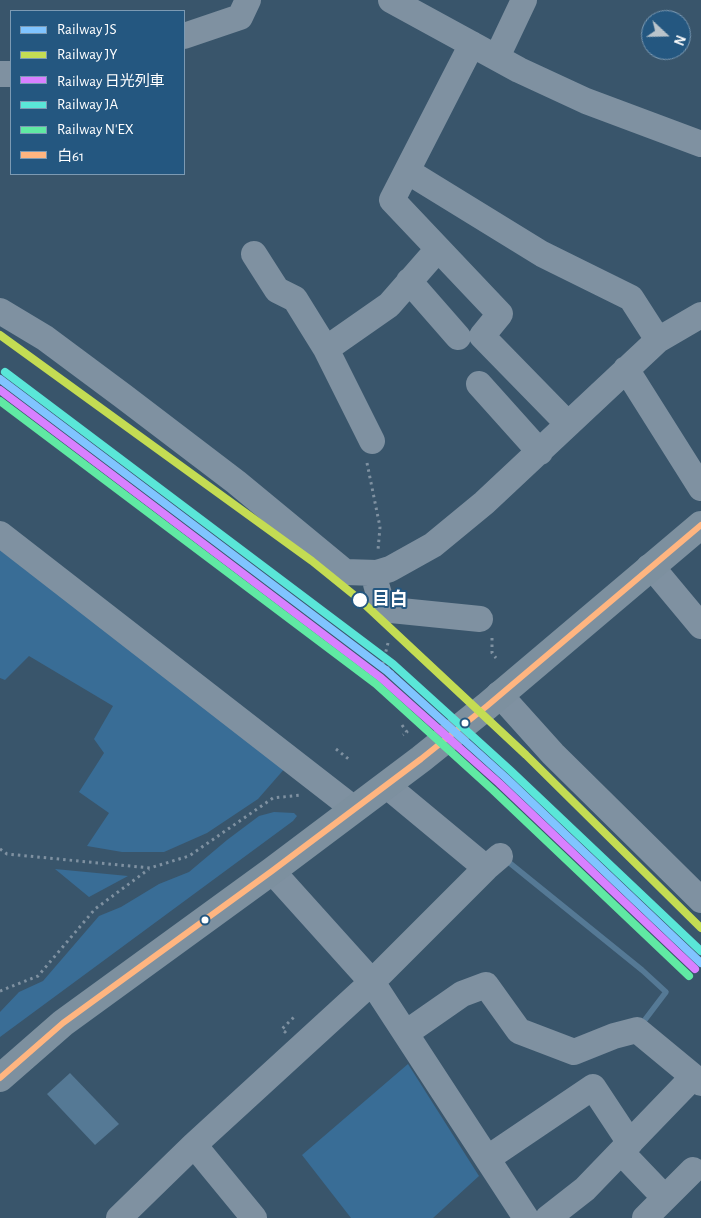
<!DOCTYPE html>
<meta charset="utf-8">
<style>
body{margin:0}
#map{position:relative;width:701px;height:1218px;overflow:hidden;background:#39556b;font-family:"Alegreya Sans","Noto Sans JP",sans-serif}
canvas{display:block}
.legend{position:absolute;left:10px;top:10px;width:175px;height:165px;box-sizing:border-box;background:#245780;border:1px solid #7c9ab3;margin:0;padding:6px 9px;list-style:none;font-size:15px;color:#fff}
.legend li{display:flex;align-items:center;gap:10px;height:25px}
.legend b{width:25px;border:1px solid #7c9ab3}
.north{position:absolute;left:641px;top:10px;width:50px;height:50px;box-sizing:border-box;background:#245780;border:1px solid #7c9ab3;border-radius:50%;rotate:111deg;font-size:14px;font-weight:700;line-height:20px;text-align:center;color:#fff}
.north::after{content:'';display:block;margin:auto;width:18px;height:22px;background:#bac4cb;clip-path:polygon(50% 0,100% 100%,50% 72%,0 100%)}
</style>
<div id="map">
<canvas width="701" height="1218"></canvas>
<ul class="legend">
<li><b style="height:6px;background:#80c4ff"></b>Railway JS</li>
<li><b style="height:6px;background:#c4dc53"></b>Railway JY</li>
<li><b style="height:6px;background:#d880ff"></b>Railway 日光列車</li>
<li><b style="height:6px;background:#5ae6d8"></b>Railway JA</li>
<li><b style="height:6px;background:#60e9a3"></b>Railway N'EX</li>
<li><b style="height:6px;background:#ffb580"></b>白61</li>
</ul>
<div class="north">N</div>
</div>
<script>
const c = document.querySelector('canvas').getContext('2d');
c.lineJoin = 'round';
function fill(path, color) {
  c.fillStyle = color;
  c.fill(path, 'evenodd');
}
function shape(rows) {
  const path = new Path2D();
  for (const r of rows) {
    path.moveTo(r[0], r[1]);
    for (let i = 2; i < r.length; i += 2) path.lineTo(r[i], r[i + 1]);
  }
  return path;
}
function strokePath(path, color, width, dash) {
  c.strokeStyle = color;
  c.lineWidth = width;
  c.lineCap = dash ? 'butt' : 'round';
  c.setLineDash(dash || []);
  c.stroke(path);
}
function write(font, color, halo, rows, align = 'center') {
  c.font = font + ' "Alegreya Sans","Noto Sans JP",sans-serif';
  c.lineWidth = 4;
  c.setLineDash([]);
  c.textBaseline = 'middle';
  c.strokeStyle = halo;
  c.fillStyle = color;
  for (const [text, x, y, turn = 0] of rows) {
    c.save();
    c.translate(x, y);
    c.rotate((+turn || 0) * Math.PI / 180);
    c.textAlign = isNaN(turn) ? turn : align;
    if (halo) c.strokeText(text, 0, 0);
    c.fillText(text, 0, 0);
    c.restore();
  }
}
const green = shape([
 [0,549,286,767,258,799,207,833,164,852,122,852,87,846,109,813,79,792,104,753,94,739,113,706,29,656,5,680,0,678],
 [274,812,294,813,297,816,293,821,0,1037,0,1012,19,992,43,981,99,916,121,907,159,884,189,872,227,840,259,816],
 [55,869,128,876,89,897],
 [408,1064,479,1176,433,1218,351,1218,302,1155]
]);
const water = shape([
 [70,1073,119,1124,95,1145,47,1094]
]);
const stream = shape([
 [506,860,642,970,666,992,641,1025]
]);
const path = shape([
 [367,463,380,527,378,550],
 [492,638,492,653,496,658],
 [388,643,383,663,427,707],
 [402,725,407,732,403,735],
 [336,749,351,761],
 [0,849,7,854,150,868,189,856,273,798,301,795],
 [0,991,38,976,95,909,149,869],
 [286,1031,285,1032,282,1029,294,1017]
]);
const minor = shape([
 [391,0,519,70,586,101,701,144],
 [184,36,240,17,248,0],
 [472,44,392,200,500,314,482,336,568,424],
 [497,57,524,0],
 [0,74,11,74],
 [407,171,542,254,631,298,658,340],
 [254,254,277,290,295,299,326,349,372,441],
 [409,281,458,337],
 [0,311,45,338,123,396,236,482,345,572,377,573,390,569,433,545,484,503,658,340,701,315],
 [326,349,389,305,438,249],
 [626,369,701,488],
 [479,384,540,452],
 [0,534,354,809],
 [649,567,656,572,701,626],
 [377,573,376,584,381,601,391,610,480,619],
 [499,694,553,754,701,900],
 [386,785,486,868],
 [272,871,372,982,526,1218],
 [406,1033,462,994,486,985,519,1031,574,1052,614,1036,637,1030,701,1083],
 [194,1145,254,1218],
 [621,1152,665,1198],
 [488,1158,593,1087,630,1143],
 [119,1218,194,1145,372,982,486,868,500,856],
 [548,1218,585,1189,693,1077],
 [645,1218,693,1170]
]);
const major = shape([
 [0,1078,63,1023,272,871,421,759,487,706,701,525]
]);
const bus1 = shape([
 [0,1078,63,1023,272,871,421,759,487,706,701,525]
]);
const rail1 = shape([
 [0,379,387,671,505,777,701,963]
]);
const rail2 = shape([
 [0,335,312,561,359,599,526,755,701,928]
]);
const rail3 = shape([
 [0,390,381,678,499,783,695,969]
]);
const rail4 = shape([
 [5,372,393,664,511,771,701,951]
]);
const rail5 = shape([
 [0,401,376,684,493,790,689,976]
]);
const markers = [
 [360,600,8,"#fff"],
 [465,723,4.5,"#fff"],
 [205,920,4.5,"#fff"]
];
const stopNames = [
 ["目白",372,600]
];
fill(green, '#396d96');
fill(water, '#557995');
strokePath(stream, '#557995', 5.5);
strokePath(path, '#7f91a1', 3, [2.5, 4]);
strokePath(minor, '#7f91a1', 26);
strokePath(major, '#7d909f', 28);
strokePath(bus1, '#ffb580', 6);
strokePath(rail1, '#80c4ff', 8);
strokePath(rail2, '#c4dc53', 8);
strokePath(rail3, '#d880ff', 8);
strokePath(rail4, '#5ae6d8', 8);
strokePath(rail5, '#60e9a3', 8);
for (const [x, y, r, color] of markers) {
  const dot = new Path2D();
  dot.arc(x, y, r, 0, 2 * Math.PI);
  c.fillStyle = color;
  c.fill(dot);
  strokePath(dot, '#245780', 2);
}
write('bold 18px', '#fff', '#245780', stopNames, 'left');
</script>
